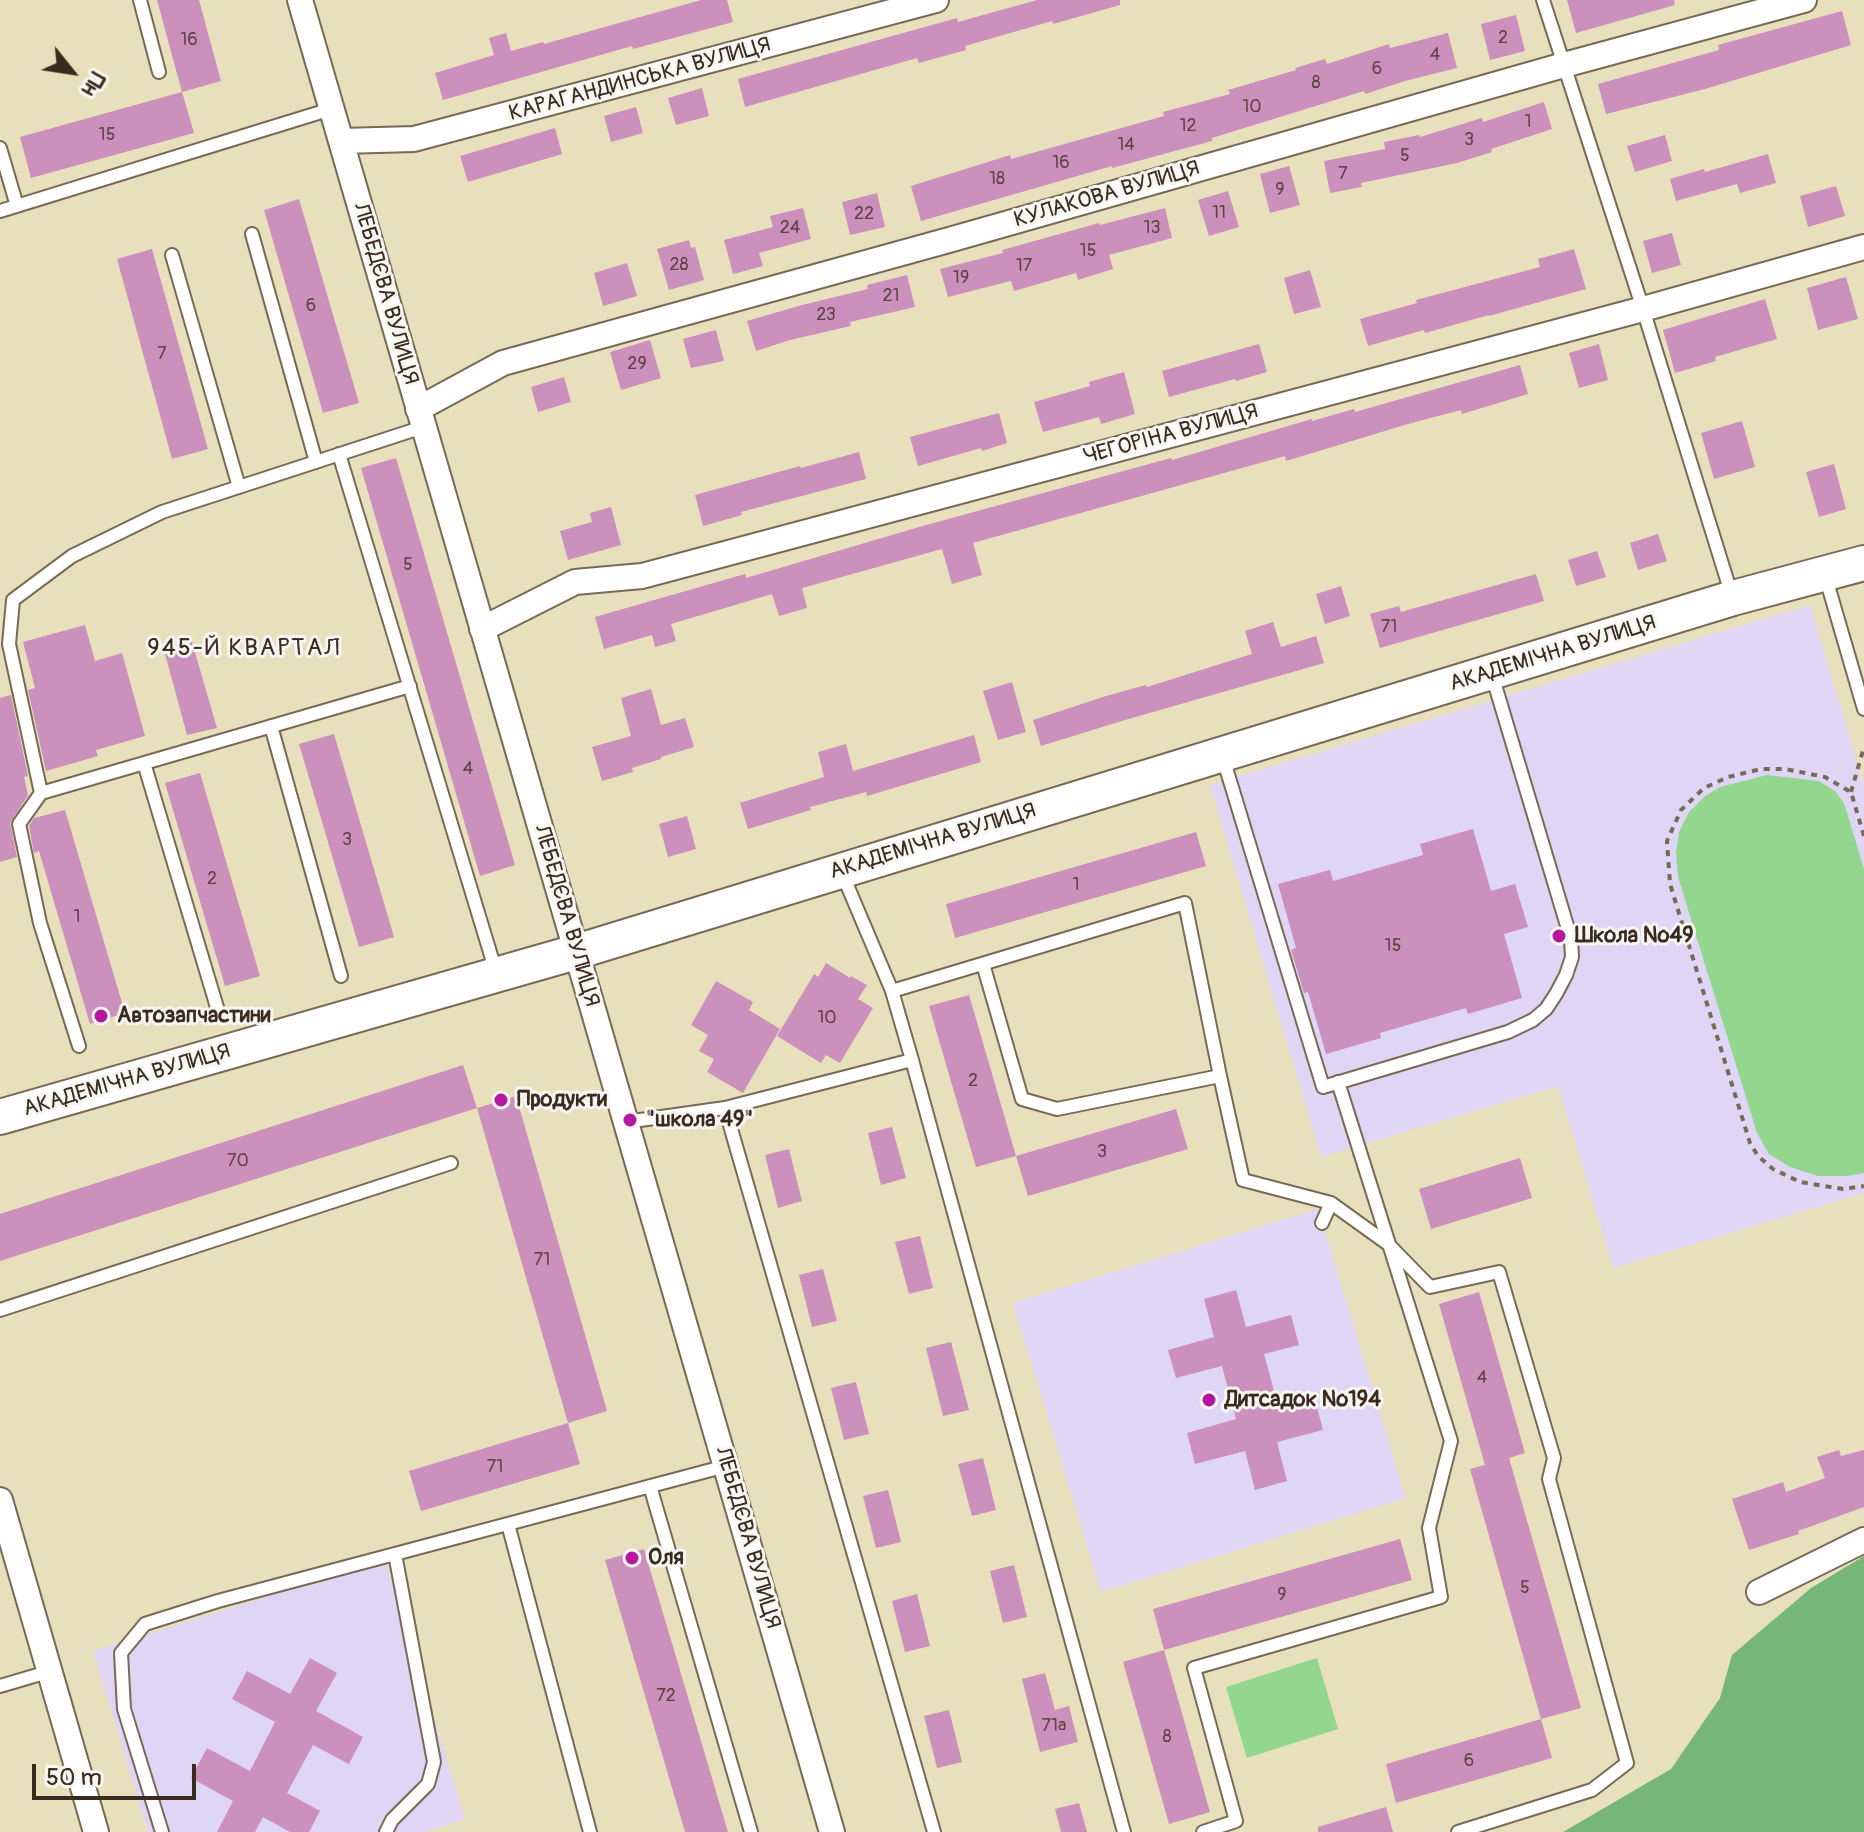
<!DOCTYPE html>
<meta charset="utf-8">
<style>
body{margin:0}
#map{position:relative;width:1864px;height:1832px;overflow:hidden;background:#e8e0bc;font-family:Pangolin,sans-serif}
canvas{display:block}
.north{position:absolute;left:32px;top:32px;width:80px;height:80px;-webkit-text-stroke:6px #f6f6f2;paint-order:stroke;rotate:120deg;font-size:22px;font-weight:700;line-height:32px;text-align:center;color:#3b2a1e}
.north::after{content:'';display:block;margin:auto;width:28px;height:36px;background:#3b2a1e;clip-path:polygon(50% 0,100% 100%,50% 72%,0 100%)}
.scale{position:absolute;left:32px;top:1764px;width:164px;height:36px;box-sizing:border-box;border:4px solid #3b2a1e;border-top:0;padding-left:10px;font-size:24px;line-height:28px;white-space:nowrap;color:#3b2a1e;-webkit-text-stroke:6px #f6f6f2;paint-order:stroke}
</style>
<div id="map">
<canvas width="1864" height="1832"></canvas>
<div class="north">Пн</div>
<div class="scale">50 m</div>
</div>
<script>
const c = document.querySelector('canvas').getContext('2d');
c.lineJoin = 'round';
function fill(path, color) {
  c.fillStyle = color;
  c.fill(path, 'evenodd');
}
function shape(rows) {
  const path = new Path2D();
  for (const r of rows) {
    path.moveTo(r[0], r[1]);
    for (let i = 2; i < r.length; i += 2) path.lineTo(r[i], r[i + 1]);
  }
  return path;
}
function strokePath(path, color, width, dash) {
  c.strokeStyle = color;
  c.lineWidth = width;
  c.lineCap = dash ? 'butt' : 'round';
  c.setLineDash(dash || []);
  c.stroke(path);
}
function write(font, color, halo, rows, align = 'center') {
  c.font = font + ' Pangolin,sans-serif';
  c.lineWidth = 6;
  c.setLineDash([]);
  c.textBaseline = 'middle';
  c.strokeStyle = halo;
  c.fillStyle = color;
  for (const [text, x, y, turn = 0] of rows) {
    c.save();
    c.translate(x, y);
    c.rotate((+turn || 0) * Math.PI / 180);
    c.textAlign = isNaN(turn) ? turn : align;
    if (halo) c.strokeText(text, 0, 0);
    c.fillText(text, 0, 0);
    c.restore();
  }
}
const built = shape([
 [1810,605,1864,785,1864,1193,1613,1268,1558,1086,1321,1157,1210,785],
 [1318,1209,1406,1498,1101,1592,1013,1303],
 [385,1560,465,1819,425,1832,148,1832,93,1651]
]);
const green = shape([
 [1767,775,1819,781,1835,791,1844,803,1864,869,1864,1173,1847,1176,1818,1176,1790,1167,1769,1154,1757,1133,1678,877,1676,853,1679,832,1689,812,1704,797,1720,787],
 [1317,1658,1338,1729,1247,1758,1226,1687]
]);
const forest = shape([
 [1864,1556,1864,1832,1563,1832,1671,1769,1720,1698,1732,1655,1811,1588]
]);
const building = shape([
 [157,0,199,0,221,81,182,92],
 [701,0,727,0,733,22,633,49,632,46,443,100,435,73,494,55,489,38,506,33,511,51,543,42,544,44],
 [1037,0,1120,0,1120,5,1053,24,1052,21,965,46,966,50,919,63,917,58,745,107,738,79,957,18,958,22],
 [1567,0,1674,0,1675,5,1576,33],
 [1842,11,1851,45,1705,89,1606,114,1598,84,1719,50,1718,45],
 [1516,15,1525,51,1490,60,1481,24],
 [1448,33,1457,68,1405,81,1365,94,1364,91,1212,138,1212,141,1112,168,1112,166,921,221,911,186,1010,155,1011,159,1164,116,1163,112,1230,94,1228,90,1296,70,1295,68,1325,59,1327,64,1389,44,1390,48],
 [702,88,709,116,676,125,668,98],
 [182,92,194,133,31,178,20,137],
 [1544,102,1552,129,1491,149,1492,152,1457,163,1361,183,1362,187,1330,193,1324,161,1385,149,1384,142,1419,135,1420,137,1482,118,1483,122],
 [636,107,643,133,611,142,604,116],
 [555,128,562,154,468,182,460,156],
 [1665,135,1672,161,1635,172,1627,146],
 [1768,154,1776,183,1740,193,1737,184,1676,201,1670,179,1704,169,1705,172],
 [1289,166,1300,205,1270,213,1260,174],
 [1836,186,1845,216,1808,227,1800,196],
 [1228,191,1239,227,1209,236,1198,200],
 [877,193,885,227,850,235,842,202],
 [299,199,359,403,323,413,264,210],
 [803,208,811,239,759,253,763,266,733,274,724,240,773,227,770,216],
 [1165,208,1172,238,1109,255,1113,269,1078,280,1076,273,1014,291,1011,281,948,297,940,269,1003,253,1002,250,1099,223,1100,225],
 [1672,233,1681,265,1652,273,1643,241],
 [689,240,691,248,695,247,704,280,669,290,657,249],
 [152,249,208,449,172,459,117,259],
 [1574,249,1586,289,1489,316,1489,315,1425,333,1424,330,1368,346,1360,319,1417,303,1416,300,1540,267,1538,259],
 [627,263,637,296,603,306,594,273],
 [1310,270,1321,307,1294,314,1284,278],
 [907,275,915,307,850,322,851,326,790,340,756,351,747,321,802,305,868,289,867,285],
 [1846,277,1858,319,1818,330,1807,288],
 [1765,299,1777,339,1715,357,1716,361,1675,373,1663,330],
 [716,330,724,361,691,368,683,339],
 [650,340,661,378,621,390,610,352],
 [1259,344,1267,372,1236,381,1235,379,1169,397,1162,371],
 [1599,344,1608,380,1579,388,1569,353],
 [1520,365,1528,394,1462,414,1461,410,1408,424,1286,461,1285,456,973,543,982,575,952,584,942,549,802,588,807,608,779,616,772,594,671,624,676,641,655,647,652,635,604,649,595,617,745,574,746,578,919,527,1171,458,1172,460,1312,419,1312,421,1354,409,1355,412],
 [1124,372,1135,414,1101,424,1099,417,1043,432,1034,402,1090,386,1089,382],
 [564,377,571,402,538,412,531,387],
 [999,413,1007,443,982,451,981,448,918,466,910,437],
 [1742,421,1755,467,1714,479,1701,433],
 [859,452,866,479,741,512,742,515,703,526,695,495,800,466,801,468],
 [396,458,515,865,480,876,361,468],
 [1834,464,1846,509,1819,517,1806,472],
 [611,507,621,545,568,560,560,531,592,522,590,513],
 [1658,534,1667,561,1638,570,1630,543],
 [1597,551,1606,577,1576,586,1568,560],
 [1536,574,1544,601,1380,648,1370,614,1399,606,1401,612],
 [1341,586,1350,616,1325,624,1316,594],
 [1273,622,1281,647,1316,636,1324,663,1125,720,1041,746,1033,720,1106,696,1146,685,1147,687,1252,654,1245,631],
 [85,625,95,661,122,653,145,736,96,750,98,756,46,771,28,690,35,688,23,642],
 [192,642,217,728,187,735,164,650],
 [1012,682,1026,732,998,740,983,691],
 [651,689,661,725,685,718,694,747,661,757,661,759,632,768,633,772,602,781,592,747,631,736,621,698],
 [11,695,28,776,24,777,28,795,10,823,17,857,0,862,0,698],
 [334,734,394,937,359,947,299,744],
 [974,735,981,762,867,796,866,792,810,807,811,810,748,829,740,803,824,777,818,752,846,744,853,771],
 [200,773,260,976,225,986,165,783],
 [65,810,125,1013,90,1024,39,851,34,853,29,826,34,818],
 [687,816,696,849,668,857,659,824],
 [1473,829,1491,891,1515,884,1528,927,1504,934,1522,998,1468,1014,1466,1008,1380,1033,1381,1038,1326,1054,1308,992,1304,993,1291,950,1296,948,1278,884,1330,870,1333,881,1423,855,1420,844],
 [1196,832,1206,866,955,938,946,904],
 [826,963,850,978,851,976,867,985,858,999,873,1008,840,1063,826,1055,821,1063,777,1036,814,974,818,977],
 [716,981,753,1002,749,1010,780,1029,743,1093,707,1072,714,1059,699,1051,708,1035,691,1025],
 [969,995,1016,1156,976,1167,929,1006],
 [463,1065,477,1108,0,1261,0,1214],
 [516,1096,607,1411,568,1423,477,1108],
 [1176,1109,1188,1149,1028,1196,1016,1156],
 [892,1127,906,1178,881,1185,868,1133],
 [789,1149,802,1201,778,1208,765,1155],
 [1520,1158,1532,1198,1431,1229,1419,1189],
 [920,1236,933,1288,909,1294,895,1242],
 [823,1269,837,1321,812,1327,799,1275],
 [1236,1290,1246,1327,1291,1315,1299,1345,1264,1354,1279,1409,1315,1400,1323,1430,1277,1442,1287,1481,1255,1490,1245,1451,1195,1464,1187,1433,1236,1419,1222,1366,1176,1378,1168,1350,1214,1337,1204,1299],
 [1479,1292,1525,1453,1509,1458,1581,1708,1541,1719,1470,1469,1485,1465,1439,1304],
 [951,1342,969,1410,943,1416,926,1348],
 [856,1382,869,1434,844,1440,831,1388],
 [568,1423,580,1464,421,1511,409,1471],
 [1839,1450,1841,1456,1864,1450,1864,1507,1798,1531,1799,1534,1749,1550,1732,1499,1783,1482,1786,1492,1825,1478,1817,1457],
 [983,1458,996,1510,972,1516,958,1464],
 [888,1490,901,1542,876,1548,863,1496],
 [1400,1539,1412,1580,1164,1650,1153,1609],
 [644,1549,728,1832,685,1832,605,1560],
 [1014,1565,1027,1617,1003,1623,990,1571],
 [917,1594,930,1646,905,1652,892,1601],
 [1164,1650,1210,1812,1169,1824,1123,1662],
 [310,1658,337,1673,316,1711,363,1737,349,1764,313,1745,287,1793,320,1811,309,1832,290,1832,263,1817,255,1832,217,1832,233,1801,191,1778,207,1748,250,1771,275,1722,232,1699,247,1671,290,1694],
 [1045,1673,1055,1710,1069,1706,1078,1742,1040,1752,1022,1679],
 [949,1710,962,1762,937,1768,924,1716],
 [1541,1719,1552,1758,1396,1803,1386,1764],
 [1079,1803,1087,1832,1061,1832,1055,1809],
 [1386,1807,1393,1832,1318,1832,1318,1827]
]);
const path = shape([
 [1851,792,1864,747],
 [1864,836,1851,792,1825,777,1785,769,1761,769,1728,777,1704,788,1681,810,1667,841,1670,884,1750,1143,1758,1156,1773,1169,1800,1182,1843,1189,1864,1186]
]);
const service = shape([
 [140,0,159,72],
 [1543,0,1643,309,1732,596],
 [0,148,17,206],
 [0,211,331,109],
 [252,234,316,462],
 [172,255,239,487],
 [339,454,496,972],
 [1825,575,1864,709],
 [271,726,341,976],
 [1223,758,1323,1087,1508,1032,1533,1020,1546,1009,1556,994,1566,975,1572,957,1571,939,1492,675],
 [144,763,219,1014],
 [41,793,9,644,13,600,72,556,162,512,423,427],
 [842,873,892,991,1185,903,1220,1076,1057,1109,1022,1099,983,964],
 [79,1046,40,923,19,824,41,793,410,686],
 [912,1060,1124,1832],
 [1220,1076,1243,1180,1331,1203,1388,1244,1430,1287,1499,1272,1554,1458,1549,1479,1627,1763,1592,1790,1458,1832],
 [725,1108,934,1832],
 [626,1122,725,1108,912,1060,892,991],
 [1322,1223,1331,1203],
 [0,1310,451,1163],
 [650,1486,751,1832],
 [508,1524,590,1832],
 [0,1686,51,1671],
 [162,1832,124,1709,121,1653,145,1624,218,1601,726,1466],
 [386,1832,392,1820,428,1784,434,1762,395,1554],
 [1203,1832,1236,1821,1194,1668,1441,1597,1429,1528,1451,1441,1338,1082]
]);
const minor = shape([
 [300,0,832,1832],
 [341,141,414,139,936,0],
 [418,409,503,363,949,240,1564,65,1804,0],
 [482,629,575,582,642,576,1643,309,1864,247],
 [0,1500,96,1832],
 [1759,1592,1864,1540]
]);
const secondary = shape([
 [0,1117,576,952,1733,598,1864,563]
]);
const markers = [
 [1559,936,8,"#b5179e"],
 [101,1016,8,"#b5179e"],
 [501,1100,8,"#b5179e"],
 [630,1120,8,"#b5179e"],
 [1209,1400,8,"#b5179e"],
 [632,1558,8,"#b5179e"]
];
const numberNames = [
 ["2",1503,38],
 ["16",189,40],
 ["4",1435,55],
 ["6",1377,69],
 ["8",1316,83],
 ["10",1252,107],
 ["1",1528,122],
 ["12",1188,126],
 ["15",107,135],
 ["3",1469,140],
 ["14",1126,145],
 ["5",1405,156],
 ["16",1061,163],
 ["7",1343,174],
 ["18",997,179],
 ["9",1280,190],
 ["11",1219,213],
 ["22",864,214],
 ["24",790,228],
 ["13",1152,228],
 ["15",1088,251],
 ["28",679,265],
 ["17",1024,266],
 ["19",961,278],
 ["21",891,296],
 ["6",311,306],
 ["23",826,315],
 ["7",162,354],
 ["29",637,364],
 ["5",408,565],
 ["71",1389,627],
 ["4",468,769],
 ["3",347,840],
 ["2",212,879],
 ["1",1076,885],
 ["1",77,917],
 ["15",1393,946],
 ["10",827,1018],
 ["2",973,1081],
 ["3",1102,1152],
 ["70",238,1161],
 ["71",542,1260],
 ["4",1482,1378],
 ["71",495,1467],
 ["5",1525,1588],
 ["9",1282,1595],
 ["72",666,1696],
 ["71а",1054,1726],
 ["8",1167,1737],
 ["6",1469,1761]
];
const streetNames = [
 ["КАРАГАНДИНСЬКА ВУЛИЦЯ",640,80,-15],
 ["КУЛАКОВА ВУЛИЦЯ",1107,195,-16],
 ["ЛЕБЕДЄВА ВУЛИЦЯ",385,294,74],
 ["ЧЕГОРІНА ВУЛИЦЯ",1171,435,-15],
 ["АКАДЕМІЧНА ВУЛИЦЯ",1553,654,-17],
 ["АКАДЕМІЧНА ВУЛИЦЯ",933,842,-17],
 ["ЛЕБЕДЄВА ВУЛИЦЯ",566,916,74],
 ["АКАДЕМІЧНА ВУЛИЦЯ",127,1081,-16],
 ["ЛЕБЕДЄВА ВУЛИЦЯ",747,1538,74]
];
const poiNames = [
 ["Школа №49",1575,936],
 ["Автозапчастини",117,1016],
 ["Продукти",517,1100],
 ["\"школа 49\"",646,1120],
 ["Дитсадок №194",1225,1400],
 ["Оля",648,1558]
];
const neighbourhoodNames = [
 ["945-Й КВАРТАЛ",244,649]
];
fill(built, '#dfd5f5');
fill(green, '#93d68e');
fill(forest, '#76b779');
fill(building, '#cc90bc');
strokePath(service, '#786a55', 16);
strokePath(minor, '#786a55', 28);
strokePath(secondary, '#786a55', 38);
strokePath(path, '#786a55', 4, [6, 6]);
strokePath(service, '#fff', 12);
strokePath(minor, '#fff', 24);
strokePath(secondary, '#fff', 34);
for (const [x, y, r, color] of markers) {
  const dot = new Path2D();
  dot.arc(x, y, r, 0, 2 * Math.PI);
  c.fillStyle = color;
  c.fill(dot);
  strokePath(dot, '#f6f6f2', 3);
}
write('18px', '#5f4446', null, numberNames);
write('22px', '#3b2a1e', '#f6f6f2', streetNames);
write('bold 22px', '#3b2a1e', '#f6f6f2', poiNames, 'left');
c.letterSpacing = '2px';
write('24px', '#3b2a1e', '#f6f6f2', neighbourhoodNames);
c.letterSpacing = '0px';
</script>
